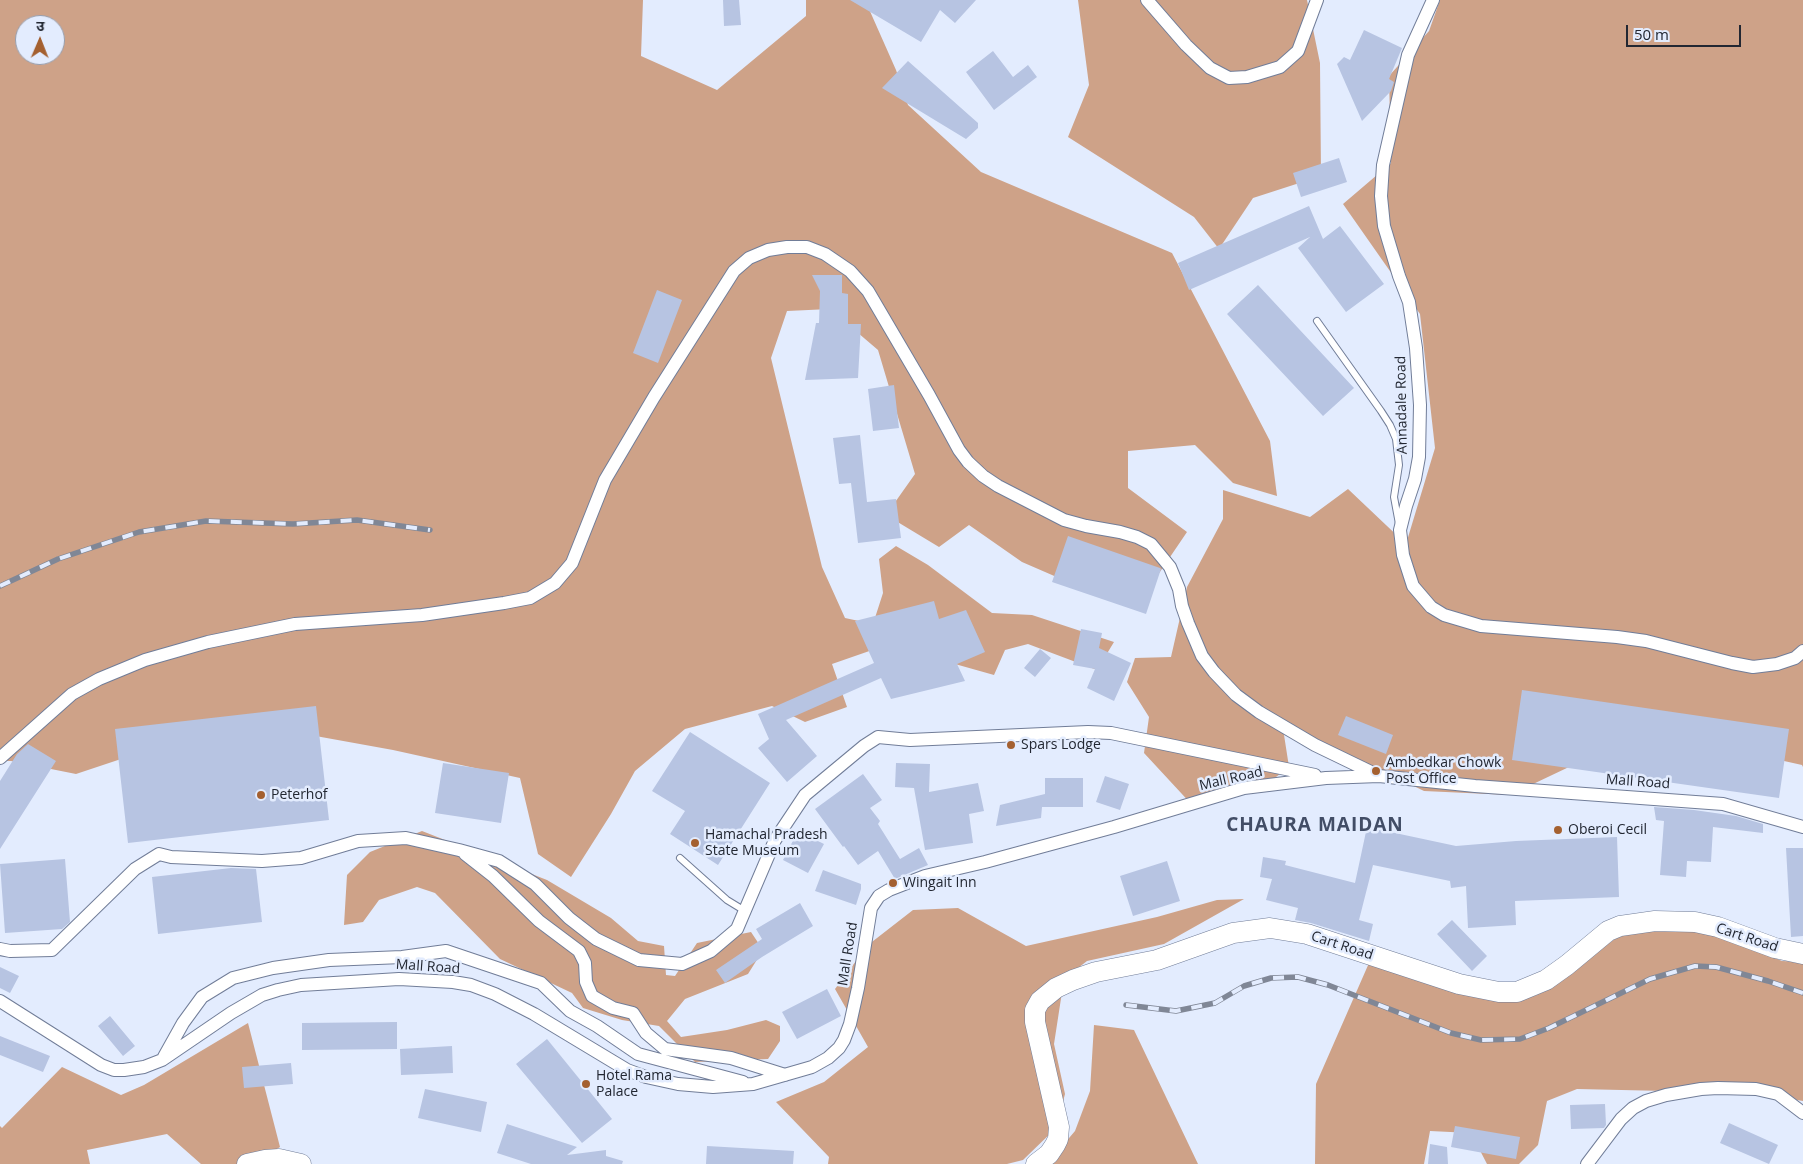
<!DOCTYPE html>
<meta charset="utf-8">
<style>
body{margin:0}
#map{position:relative;width:1803px;height:1164px;overflow:hidden;background:#e3ecfe;font-family:"Open Sans","Noto Sans Devanagari",sans-serif}
canvas{display:block}
.north{position:absolute;left:15px;top:15px;width:50px;height:50px;box-sizing:border-box;background:#e3ecfe;border:1px solid #969dac;border-radius:50%;rotate:1deg;font-size:14px;font-weight:700;line-height:20px;text-align:center;color:#222732}
.north::after{content:'';display:block;margin:auto;width:18px;height:22px;background:#a46030;clip-path:polygon(50% 0,100% 100%,50% 72%,0 100%)}
.scale{position:absolute;left:1626px;top:25px;width:115px;height:22px;box-sizing:border-box;border:2px solid #222732;border-top:0;padding-left:6px;font-size:15px;line-height:18px;white-space:nowrap;color:#222732;-webkit-text-stroke:4px #e3ecfe;paint-order:stroke}
</style>
<div id="map">
<canvas width="1803" height="1164"></canvas>
<div class="north">उ</div>
<div class="scale">50 m</div>
</div>
<script>
const c = document.querySelector('canvas').getContext('2d');
c.lineJoin = 'round';
function fill(path, color) {
  c.fillStyle = color;
  c.fill(path, 'evenodd');
}
function shape(rows) {
  const path = new Path2D();
  for (const r of rows) {
    path.moveTo(r[0], r[1]);
    for (let i = 2; i < r.length; i += 2) path.lineTo(r[i], r[i + 1]);
  }
  return path;
}
function strokePath(path, color, width, dash) {
  c.strokeStyle = color;
  c.lineWidth = width;
  c.lineCap = dash ? 'butt' : 'round';
  c.setLineDash(dash || []);
  c.stroke(path);
}
function write(font, color, halo, rows, align = 'center') {
  c.font = font + ' "Open Sans",sans-serif';
  c.lineWidth = 5;
  c.setLineDash([]);
  c.textBaseline = 'middle';
  c.strokeStyle = halo;
  c.fillStyle = color;
  for (const [text, x, y, turn = 0] of rows) {
    c.save();
    c.translate(x, y);
    c.rotate((+turn || 0) * Math.PI / 180);
    c.textAlign = isNaN(turn) ? turn : align;
    if (halo) c.strokeText(text, 0, 0);
    c.fillText(text, 0, 0);
    c.restore();
  }
}
const forest = shape([
 [0,0,643,0,641,56,717,90,806,16,806,0,865,0,896,70,908,105,981,172,1172,253,1270,441,1277,496,1233,483,1195,445,1128,451,1128,488,1187,532,1149,588,1082,588,1022,562,969,525,939,547,886,515,915,474,878,350,830,309,787,311,771,358,822,567,845,618,873,624,883,593,879,559,896,546,928,565,992,613,1032,615,1114,642,1097,670,1028,644,1005,650,994,675,955,664,901,640,832,664,847,707,805,722,772,706,685,729,635,771,611,814,571,877,538,854,520,778,393,750,288,731,121,759,76,774,11,761,0,761],
 [25,25,55,25,55,55,25,55],
 [1078,0,1307,0,1320,63,1321,176,1253,198,1219,249,1194,217,1068,137,1089,85],
 [1440,0,1803,0,1803,767,1802,765,1690,740,1590,757,1510,795,1424,791,1282,722,1289,767,1259,790,1194,807,1144,753,1149,717,1127,682,1135,658,1171,657,1187,587,1223,519,1223,490,1310,517,1348,489,1406,544,1435,448,1420,314,1343,204,1391,163,1389,76,1429,31],
 [422,831,547,880,611,918,638,941,664,946,666,975,675,976,697,943,751,932,763,950,748,974,685,999,667,1021,681,1037,727,1030,766,1020,780,1026,780,1041,768,1059,695,1062,659,1026,622,1020,583,1008,572,993,500,959,435,893,417,887,379,900,363,922,344,925,347,875,370,852],
 [1244,899,1164,944,1087,961,1064,979,1054,1044,1065,1094,1056,1128,1023,1160,1007,1164,828,1164,829,1157,776,1102,824,1082,868,1047,835,989,868,945,913,910,958,908,1026,946,1157,917,1217,900],
 [1669,926,1721,936,1782,961,1803,962,1803,1101,1755,1093,1577,1089,1547,1101,1538,1145,1519,1164,1487,1164,1471,1133,1430,1131,1424,1164,1315,1164,1316,1084,1369,963,1492,1000,1537,995,1619,936],
 [248,1023,280,1147,253,1164,201,1164,167,1134,87,1150,90,1164,0,1164,0,1126,2,1128,62,1067,121,1095,144,1085],
 [1094,1025,1134,1030,1198,1164,1047,1164,1075,1131,1090,1091]
]);
const building = shape([
 [723,0,739,0,741,25,724,26],
 [850,0,976,0,955,23,940,10,921,42],
 [1364,30,1402,48,1389,79,1394,82,1391,91,1362,121,1337,64,1344,57,1350,60],
 [993,51,1013,77,1028,65,1037,77,994,110,966,72],
 [908,61,978,123,978,128,966,139,882,88],
 [1339,158,1347,182,1301,197,1293,173],
 [1309,206,1323,239,1340,226,1384,284,1346,312,1298,248,1310,237,1189,290,1178,263],
 [812,275,842,275,842,293,848,294,848,324,861,324,858,378,805,380,816,323,819,323,820,291],
 [1258,285,1354,388,1323,416,1227,314],
 [657,290,682,300,658,363,633,353],
 [894,385,899,428,873,431,868,389],
 [860,435,867,502,896,499,901,538,858,543,851,483,839,484,833,438],
 [1068,536,1160,568,1161,569,1146,614,1052,582],
 [934,601,939,619,966,610,985,652,957,664,965,681,891,699,881,678,786,720,817,756,787,782,758,748,769,739,758,714,874,663,855,621],
 [1081,629,1102,633,1099,648,1131,663,1114,701,1087,688,1095,669,1073,665],
 [1040,649,1051,658,1035,677,1024,668],
 [1522,690,1789,729,1779,798,1512,760],
 [316,706,329,820,128,843,115,729],
 [1346,716,1393,735,1386,754,1338,735],
 [690,732,770,783,718,865,670,834,685,811,652,791],
 [28,744,56,761,0,849,0,781,17,754],
 [443,763,509,773,501,823,435,813],
 [896,763,930,764,929,792,978,783,984,811,969,814,973,843,925,850,914,788,895,787],
 [863,774,882,800,870,808,880,821,878,824,900,859,919,848,928,865,895,879,878,851,858,865,844,846,843,847,815,809],
 [1105,776,1129,784,1120,810,1096,802],
 [1045,778,1083,778,1083,807,1042,807,1041,818,996,826,1000,805,1045,794],
 [1654,807,1694,810,1736,816,1763,824,1763,833,1713,827,1711,862,1687,861,1686,877,1660,875,1664,821,1656,820],
 [1367,827,1456,846,1516,841,1617,837,1619,897,1515,901,1516,925,1468,928,1466,886,1451,888,1450,881,1373,865,1359,920,1373,924,1369,941,1311,923,1295,920,1298,908,1266,900,1272,879,1260,877,1263,857,1286,861,1285,865,1355,883],
 [798,831,824,844,808,873,783,860],
 [1786,848,1803,848,1803,936,1791,937],
 [65,859,70,922,62,929,5,933,0,864],
 [1167,861,1180,901,1133,916,1120,876],
 [231,868,256,869,262,922,158,934,152,877],
 [823,870,861,884,861,889,856,905,815,891],
 [800,903,813,926,762,957,725,983,716,970,762,939,756,929],
 [1452,920,1487,956,1472,971,1437,934],
 [0,967,19,976,10,993,0,988],
 [827,989,841,1016,797,1039,782,1012],
 [110,1016,135,1046,123,1056,98,1026],
 [397,1022,397,1049,302,1050,302,1023],
 [0,1036,50,1056,43,1072,0,1055],
 [547,1039,612,1119,582,1143,516,1064],
 [452,1046,453,1073,401,1075,400,1049],
 [291,1063,293,1084,244,1088,242,1067],
 [425,1089,487,1102,481,1132,418,1118],
 [1605,1104,1606,1125,1604,1128,1571,1129,1570,1105],
 [1729,1123,1778,1145,1769,1164,1720,1143],
 [507,1124,577,1147,567,1155,606,1150,606,1156,623,1161,622,1164,531,1164,497,1153],
 [1455,1126,1520,1137,1516,1159,1451,1147],
 [1430,1144,1447,1147,1448,1164,1428,1164],
 [707,1146,794,1151,793,1164,706,1164]
]);
const service = shape([
 [1317,321,1381,411,1390,425,1396,439,1399,465,1394,497,1399,524],
 [680,858,727,900,745,911]
]);
const minor = shape([
 [1147,0,1186,45,1210,68,1229,78,1247,77,1280,67,1298,51,1317,0],
 [1433,0,1408,55,1383,165,1381,196,1384,226,1399,276,1409,302,1416,348,1420,405,1419,457,1415,479,1406,506,1400,530,1403,555,1413,586,1431,607,1444,615,1481,626,1617,637,1646,641,1732,663,1753,667,1777,664,1795,658,1803,651],
 [0,758,72,694,99,679,145,660,208,642,295,624,422,615,504,603,530,598,555,583,572,563,605,480,654,397,734,271,749,258,768,250,787,247,807,247,825,254,850,271,868,291,929,395,959,450,968,462,983,476,998,486,1064,520,1086,526,1120,532,1137,537,1151,544,1170,567,1179,589,1182,606,1188,623,1202,656,1214,672,1236,695,1259,712,1315,745,1375,774],
 [465,854,493,876,539,921,579,951,585,963,586,982,592,996,613,1008,633,1013,646,1033,665,1049,731,1058,785,1075],
 [0,949,10,951,52,950,135,869,159,854,171,857,194,858,262,861,301,858,358,841,406,838,459,850,499,861,535,884,569,918,596,939,639,960,682,964,711,951,737,929,775,840,805,795,864,746,878,737,910,740,1088,732,1111,733,1315,775],
 [0,1001,101,1065,114,1070,124,1070,144,1067,162,1060,231,1013,262,995,278,990,301,985,399,979,453,982,471,985,495,994,534,1014,627,1070,646,1077,678,1084,713,1087,753,1084,812,1067,828,1058,839,1048,844,1040,850,1024,858,988,871,908,879,896,889,890,925,876,985,862,1114,827,1244,788,1326,778,1379,776,1475,786,1723,804,1803,827],
 [164,1057,183,1023,202,997,233,978,273,968,329,960,402,957,446,951,541,983,570,1011,597,1026,638,1054,743,1082],
 [1587,1164,1621,1119,1633,1108,1646,1101,1666,1095,1701,1089,1718,1088,1756,1089,1778,1094,1803,1113]
]);
const primary = shape([
 [247,1164,265,1160,279,1159,301,1164],
 [1036,1164,1049,1154,1055,1145,1058,1139,1059,1127,1035,1022,1035,1010,1040,1001,1056,988,1073,980,1096,972,1157,960,1233,933,1270,928,1307,934,1459,984,1499,992,1517,992,1546,980,1567,965,1608,931,1620,926,1655,921,1695,922,1718,927,1775,948,1803,954]
]);
const rail = shape([
 [0,586,58,559,139,532,206,521,293,524,357,520,430,530],
 [1126,1005,1176,1011,1215,1003,1244,986,1271,978,1298,977,1328,985,1451,1033,1481,1040,1520,1039,1549,1028,1650,979,1695,966,1716,967,1768,981,1803,993]
]);
const markers = [
 [1011,745,5,"#a46030"],
 [1376,771,5,"#a46030"],
 [261,795,5,"#a46030"],
 [1558,830,5,"#a46030"],
 [695,843,5,"#a46030"],
 [893,883,5,"#a46030"],
 [586,1084,5,"#a46030"]
];
const streetNames = [
 ["Annadale Road",1402,405,-91],
 ["Mall Road",1231,779,-13],
 ["Mall Road",1638,782,4],
 ["Cart Road",1747,938,18],
 ["Cart Road",1342,946,18],
 ["Mall Road",848,954,-81],
 ["Mall Road",428,967,4]
];
const poiNames = [
 ["Spars Lodge",1021,745],
 ["Ambedkar Chowk",1386,763],
 ["Post Office",1386,779],
 ["Peterhof",271,795],
 ["Oberoi Cecil",1568,830],
 ["Hamachal Pradesh",705,835],
 ["State Museum",705,851],
 ["Wingait Inn",903,883],
 ["Hotel Rama",596,1076],
 ["Palace",596,1092]
];
const districtNames = [
 ["CHAURA MAIDAN",1315,826]
];
fill(forest, '#cea288');
fill(building, '#b7c4e2');
strokePath(service, '#717d98', 8);
strokePath(minor, '#717d98', 14);
strokePath(primary, '#717d98', 21);
strokePath(service, '#fff', 6);
strokePath(minor, '#fff', 12);
strokePath(primary, '#fff', 20);
strokePath(rail, '#808796', 5.5);
strokePath(rail, '#e3ecfe', 4, [11]);
for (const [x, y, r, color] of markers) {
  const dot = new Path2D();
  dot.arc(x, y, r, 0, 2 * Math.PI);
  c.fillStyle = color;
  c.fill(dot);
  strokePath(dot, '#e3ecfe', 2);
}
write('14px', '#222732', '#e3ecfe', streetNames);
write('14px', '#222732', '#e3ecfe', poiNames, 'left');
c.letterSpacing = '1px';
write('bold 19px', '#424d66', '#e3ecfe', districtNames);
c.letterSpacing = '0px';
</script>
